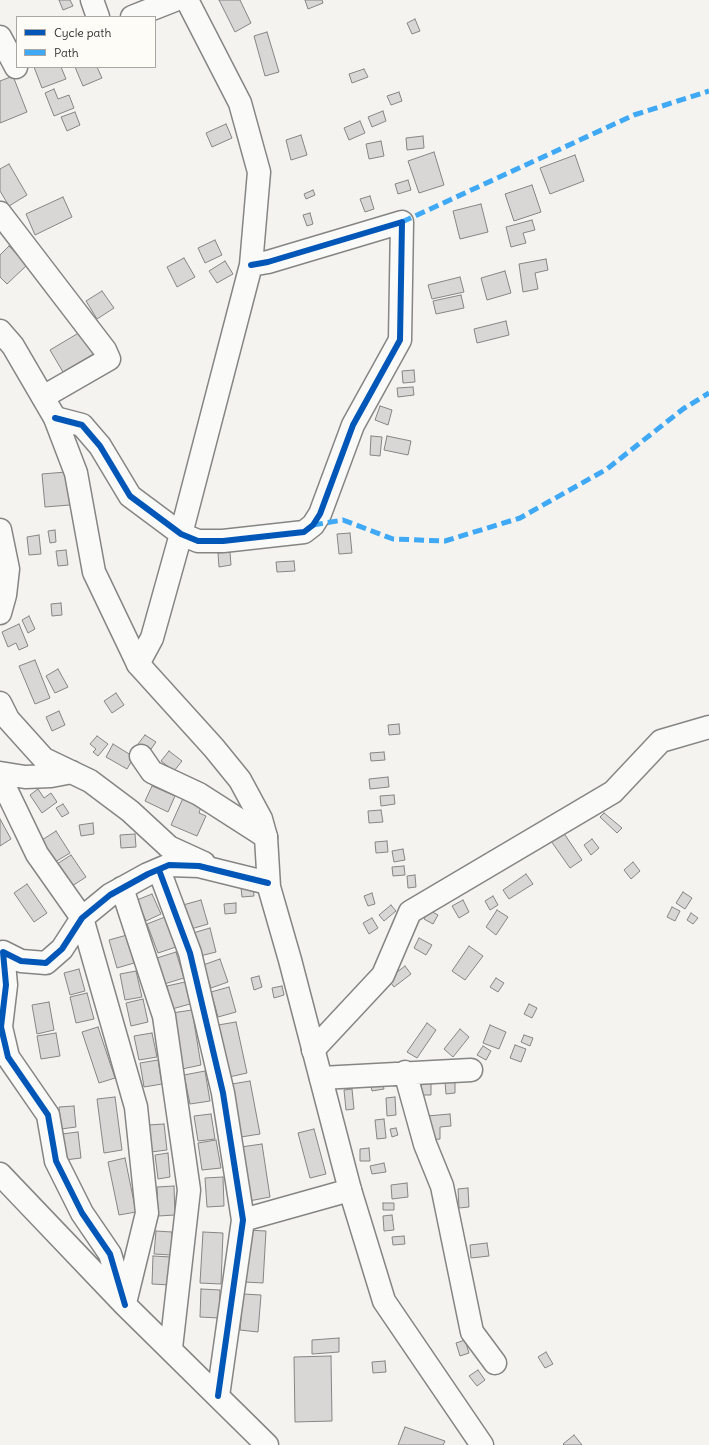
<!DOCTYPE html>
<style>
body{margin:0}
#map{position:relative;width:709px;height:1445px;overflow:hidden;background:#f4f3f0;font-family:Delius,sans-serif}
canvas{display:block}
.legend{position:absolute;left:16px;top:16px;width:140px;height:52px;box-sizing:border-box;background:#fdfcf7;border:1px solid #a9a8a5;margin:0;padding:5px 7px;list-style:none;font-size:12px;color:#2b2b2b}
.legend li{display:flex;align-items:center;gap:8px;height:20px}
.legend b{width:20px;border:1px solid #a9a8a5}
</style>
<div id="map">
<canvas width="709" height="1445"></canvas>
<ul class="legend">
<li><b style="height:5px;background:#0057b8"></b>Cycle path</li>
<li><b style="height:5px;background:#3fa9f5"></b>Path</li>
</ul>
</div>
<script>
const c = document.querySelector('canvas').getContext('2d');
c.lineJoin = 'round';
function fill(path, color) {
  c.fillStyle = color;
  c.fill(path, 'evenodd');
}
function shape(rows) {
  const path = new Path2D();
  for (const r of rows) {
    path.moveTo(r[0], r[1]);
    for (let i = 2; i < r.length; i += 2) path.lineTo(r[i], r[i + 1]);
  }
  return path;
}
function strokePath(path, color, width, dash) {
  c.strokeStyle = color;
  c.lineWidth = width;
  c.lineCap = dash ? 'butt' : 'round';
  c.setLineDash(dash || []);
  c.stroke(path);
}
const building = shape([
 [59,0,70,0,73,6,63,10,59,0],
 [219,0,240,0,251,23,235,32,219,0],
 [305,0,322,0,323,3,308,9,305,0],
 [415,19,420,31,412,34,407,23,415,19],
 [267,32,279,72,265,76,254,36,267,32],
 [34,67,61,67,66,79,42,88,34,67],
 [75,67,97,67,102,78,83,86,75,67],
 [364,69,368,77,352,83,349,74,364,69],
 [13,76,27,112,0,123,0,81,13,76],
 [54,89,58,99,69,95,74,108,54,116,45,93,54,89],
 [399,92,402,101,391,105,387,96,399,92],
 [383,111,386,121,372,127,368,117,383,111],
 [75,112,80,125,67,131,61,117,75,112],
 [360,121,365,133,349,140,344,128,360,121],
 [226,124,232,138,212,147,206,133,226,124],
 [301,135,307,155,291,160,286,140,301,135],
 [423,136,424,148,407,150,406,138,423,136],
 [381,141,384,156,369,159,366,144,381,141],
 [434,152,444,185,419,193,408,161,434,152],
 [575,155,584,181,550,194,540,168,575,155],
 [9,164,27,195,9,206,0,191,0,169,9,164],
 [408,180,411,190,398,194,395,184,408,180],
 [532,185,541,212,514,221,505,194,532,185],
 [313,190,315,195,306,199,304,194,313,190],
 [370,196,374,209,365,212,360,199,370,196],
 [63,197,72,217,35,235,26,214,63,197],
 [481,204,488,232,460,239,453,211,481,204],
 [310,213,313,224,307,226,303,215,310,213],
 [532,220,535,230,523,233,526,243,511,247,506,227,532,220],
 [215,240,222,255,205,263,198,248,215,240],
 [9,246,27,265,7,284,0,277,0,255,9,246],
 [184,258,195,277,177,287,167,267,184,258],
 [546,259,548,270,535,273,538,289,523,292,519,264,546,259],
 [225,261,233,274,217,283,209,271,225,261],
 [505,271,511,293,487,300,481,278,505,271],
 [460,277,464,292,432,299,428,285,460,277],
 [102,291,114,308,97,319,86,301,102,291],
 [461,295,464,308,436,314,433,301,461,295],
 [506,321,509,335,477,343,474,329,506,321],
 [82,331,95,353,63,372,50,350,82,331],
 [414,370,415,382,403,383,402,371,414,370],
 [413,387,414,395,398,397,397,388,413,387],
 [380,406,392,410,388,425,375,420,380,406],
 [371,436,382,437,380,456,370,455,371,436],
 [387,436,411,441,408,455,384,450,387,436],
 [66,472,70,505,45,507,42,474,66,472],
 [55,530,56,542,50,543,48,531,55,530],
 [350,533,352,553,339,554,337,534,350,533],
 [39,535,41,554,29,555,27,537,39,535],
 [66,550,68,565,58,566,56,551,66,550],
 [230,552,231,565,219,567,218,553,230,552],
 [294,561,295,571,277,572,276,562,294,561],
 [61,603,62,615,52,616,51,604,61,603],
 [29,616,35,629,28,633,22,620,29,616],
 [19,624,28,646,19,650,16,643,8,647,2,632,19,624],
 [35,660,50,698,35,704,19,666,35,660],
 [58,669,68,687,55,693,46,676,58,669],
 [116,693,124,705,112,713,104,701,116,693],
 [59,711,65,725,52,731,46,717,59,711],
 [399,724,400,734,389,735,388,725,399,724],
 [145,735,156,742,149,752,138,744,145,735],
 [97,736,108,744,98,756,93,752,96,749,90,744,97,736],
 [113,744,134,757,127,769,106,757,113,744],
 [169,751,182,761,174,771,161,761,169,751],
 [384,752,385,760,371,761,370,753,384,752],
 [388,777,389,787,370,789,369,779,388,777],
 [152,786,175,796,168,812,145,801,152,786],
 [38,789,44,798,51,793,57,802,42,813,30,795,38,789],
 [394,795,395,804,381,806,380,796,394,795],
 [184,796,202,804,199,813,206,816,197,836,171,825,184,796],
 [63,804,69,813,62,817,56,808,63,804],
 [381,810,383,822,369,823,368,811,381,810],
 [604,813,622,828,617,833,600,817,604,813],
 [0,819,11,839,0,846,0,819],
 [93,823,94,834,81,836,79,825,93,823],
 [56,831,70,853,55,862,42,840,56,831],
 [563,832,582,860,570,868,551,841,563,832],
 [135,834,136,847,121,848,120,835,135,834],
 [592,839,599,848,591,855,584,845,592,839],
 [387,841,388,852,376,853,375,842,387,841],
 [403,849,405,860,394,862,392,851,403,849],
 [71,855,86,877,72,886,57,864,71,855],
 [633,862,640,871,631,879,624,870,633,862],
 [404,866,405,875,393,876,392,867,404,866],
 [526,874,533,884,509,899,503,890,526,874],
 [415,875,416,887,408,888,407,876,415,875],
 [27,884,47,913,34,922,14,893,27,884],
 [253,887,254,896,242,897,241,888,253,887],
 [683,892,692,898,685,909,676,903,683,892],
 [372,893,375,904,368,906,364,896,372,893],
 [152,894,161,914,146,921,137,900,152,894],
 [493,896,498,905,490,910,485,901,493,896],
 [201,900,208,924,191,929,183,905,201,900],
 [463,900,469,912,459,918,452,906,463,900],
 [236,903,236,913,225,914,224,904,236,903],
 [391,905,396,911,384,921,379,915,391,905],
 [672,907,680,911,675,921,667,917,672,907],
 [429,910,438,915,433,924,424,919,429,910],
 [497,910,508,917,496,935,486,927,497,910],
 [691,913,698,918,693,924,687,920,691,913],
 [165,917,176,947,158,953,147,924,165,917],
 [372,918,378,928,369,934,363,923,372,918],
 [210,928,216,952,200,956,193,933,210,928],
 [127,935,134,963,117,968,109,940,127,935],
 [419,938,432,945,426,955,414,948,419,938],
 [469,946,483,956,465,980,452,971,469,946],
 [176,952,184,978,164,984,157,958,176,952],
 [220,959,228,982,211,988,203,965,220,959],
 [405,966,411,974,394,987,388,979,405,966],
 [79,969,85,991,70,995,64,973,79,969],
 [136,971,142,997,125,1000,120,974,136,971],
 [259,976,262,987,254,990,251,978,259,976],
 [496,978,504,983,498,992,490,987,496,978],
 [185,982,190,1004,172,1009,167,986,185,982],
 [282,986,284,995,274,998,272,988,282,986],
 [229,987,236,1012,218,1017,211,992,229,987],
 [87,993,94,1019,76,1023,70,997,87,993],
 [143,999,148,1022,131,1026,126,1003,143,999],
 [49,1002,54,1030,37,1034,32,1005,49,1002],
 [529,1004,537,1008,532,1018,524,1014,529,1004],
 [192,1010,201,1065,182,1069,172,1013,192,1010],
 [236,1022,247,1073,229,1077,218,1025,236,1022],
 [427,1023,436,1030,417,1058,407,1052,427,1023],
 [490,1025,506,1032,499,1049,483,1043,490,1025],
 [98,1027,115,1078,99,1083,82,1032,98,1027],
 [460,1029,469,1037,453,1057,444,1049,460,1029],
 [56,1033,60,1056,41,1059,37,1036,56,1033],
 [152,1033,157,1057,139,1060,134,1036,152,1033],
 [524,1035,533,1038,530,1046,521,1042,524,1035],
 [515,1045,526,1049,521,1062,510,1058,515,1045],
 [483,1046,491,1051,486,1060,477,1055,483,1046],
 [158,1060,162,1084,144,1087,140,1063,158,1060],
 [205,1071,210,1101,190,1104,184,1075,205,1071],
 [382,1080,384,1089,372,1091,370,1082,382,1080],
 [421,1080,431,1080,431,1095,422,1095,421,1080],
 [250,1081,260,1134,241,1137,232,1084,250,1081],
 [445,1082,455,1082,455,1093,446,1094,445,1082],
 [352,1089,354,1109,346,1110,344,1090,352,1089],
 [115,1097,122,1150,104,1153,97,1099,115,1097],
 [395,1097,396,1115,387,1116,386,1098,395,1097],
 [74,1106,76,1127,61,1129,59,1107,74,1106],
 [211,1114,215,1139,198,1141,194,1116,211,1114],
 [450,1114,451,1126,440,1127,440,1139,429,1140,427,1116,450,1114],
 [384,1119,386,1138,377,1139,375,1120,384,1119],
 [164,1124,167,1150,151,1152,148,1125,164,1124],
 [396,1128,398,1135,392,1137,390,1129,396,1128],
 [314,1129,326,1174,310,1178,298,1133,314,1129],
 [78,1132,81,1158,65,1160,62,1134,78,1132],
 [216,1140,221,1168,202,1170,198,1143,216,1140],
 [262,1144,270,1197,249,1201,241,1147,262,1144],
 [369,1148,370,1161,360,1161,360,1149,369,1148],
 [168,1153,170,1177,158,1179,155,1155,168,1153],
 [125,1158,136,1212,119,1215,108,1162,125,1158],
 [384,1163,386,1172,372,1174,370,1166,384,1163],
 [223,1177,224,1206,207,1207,205,1178,223,1177],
 [407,1183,408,1197,392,1199,391,1185,407,1183],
 [174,1186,175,1215,158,1216,157,1187,174,1186],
 [468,1188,469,1207,459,1208,458,1189,468,1188],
 [383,1203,394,1203,394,1210,383,1210,383,1203],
 [392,1215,394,1230,384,1231,383,1216,392,1215],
 [247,1230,266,1231,263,1283,245,1282,247,1230],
 [156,1231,172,1232,171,1255,154,1254,156,1231],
 [203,1232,223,1233,221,1284,200,1283,203,1232],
 [404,1236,405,1244,393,1245,392,1237,404,1236],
 [487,1243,489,1256,471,1258,470,1245,487,1243],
 [153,1256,171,1257,170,1285,152,1284,153,1256],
 [201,1289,220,1290,219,1318,200,1317,201,1289],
 [243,1294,261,1295,258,1332,240,1330,243,1294],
 [339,1338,339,1352,312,1354,312,1340,339,1338],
 [465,1340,469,1353,460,1356,456,1343,465,1340],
 [546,1352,553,1364,545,1368,538,1357,546,1352],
 [331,1356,332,1421,295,1422,294,1357,331,1356],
 [385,1361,386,1372,373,1373,372,1362,385,1361],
 [478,1370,485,1380,477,1386,469,1376,478,1370],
 [405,1427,445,1441,443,1445,398,1445,405,1427],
 [574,1435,582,1445,564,1445,563,1444,574,1435]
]);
const minor = shape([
 [92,0,98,17],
 [132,17,175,0],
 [0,37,16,67],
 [0,213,105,350,109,359,43,397],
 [55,418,82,425,100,446,130,496,181,534,198,541,223,541,304,532,313,525,320,514,353,425,400,340,402,222,268,262,251,265],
 [0,530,8,569,5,595,0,613],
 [138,664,152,638,181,534,251,265,259,172,240,103,187,0],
 [0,703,8,719,44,759,90,781,130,811,169,847,204,863],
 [141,756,152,772,199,794,266,837],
 [0,773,25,777,51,776,72,772],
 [0,777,37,854,82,918,136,1107,147,1213,125,1303],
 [159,870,190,953,223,1093,243,1220,218,1396],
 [122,888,164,1016,189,1190,171,1348],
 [313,1050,383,975,410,912,613,792,661,741,709,727],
 [405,1072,425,1144,442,1186,472,1332,495,1363],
 [321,1078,471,1070],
 [0,1174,125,1305,267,1445],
 [243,1220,350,1190],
 [125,1305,110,1254,82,1213,56,1161,48,1115,8,1057,1,1027,6,985,3,952,21,961,46,963,62,949,82,918,110,895,148,874,169,865,199,866,268,883]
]);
const major = shape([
 [0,331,13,346,55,418,76,473,94,572,138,664,214,748,240,780,261,819,266,837,269,887,290,960,350,1190,384,1301,482,1445]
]);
const quiet = shape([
 [402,222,634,115,709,91],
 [313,525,343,520,393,539,445,541,520,518,607,469,683,409,709,393]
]);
const cycleway = shape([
 [55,418,82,425,100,446,130,496,181,534,198,541,223,541,304,532,313,525,320,514,353,425,400,340,402,222,268,262,251,265],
 [159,870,190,953,223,1093,243,1220,218,1396],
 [125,1305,110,1254,82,1213,56,1161,48,1115,8,1057,1,1027,6,985,3,952,21,961,46,963,62,949,82,918,110,895,148,874,169,865,199,866,268,883]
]);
fill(building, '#d8d7d5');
strokePath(building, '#858584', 1);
strokePath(minor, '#858584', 25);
strokePath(major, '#858584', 25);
strokePath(minor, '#fafaf8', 22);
strokePath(major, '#fafaf8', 22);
strokePath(quiet, '#3fa9f5', 5, [10, 5]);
strokePath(cycleway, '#0057b8', 6);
</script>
